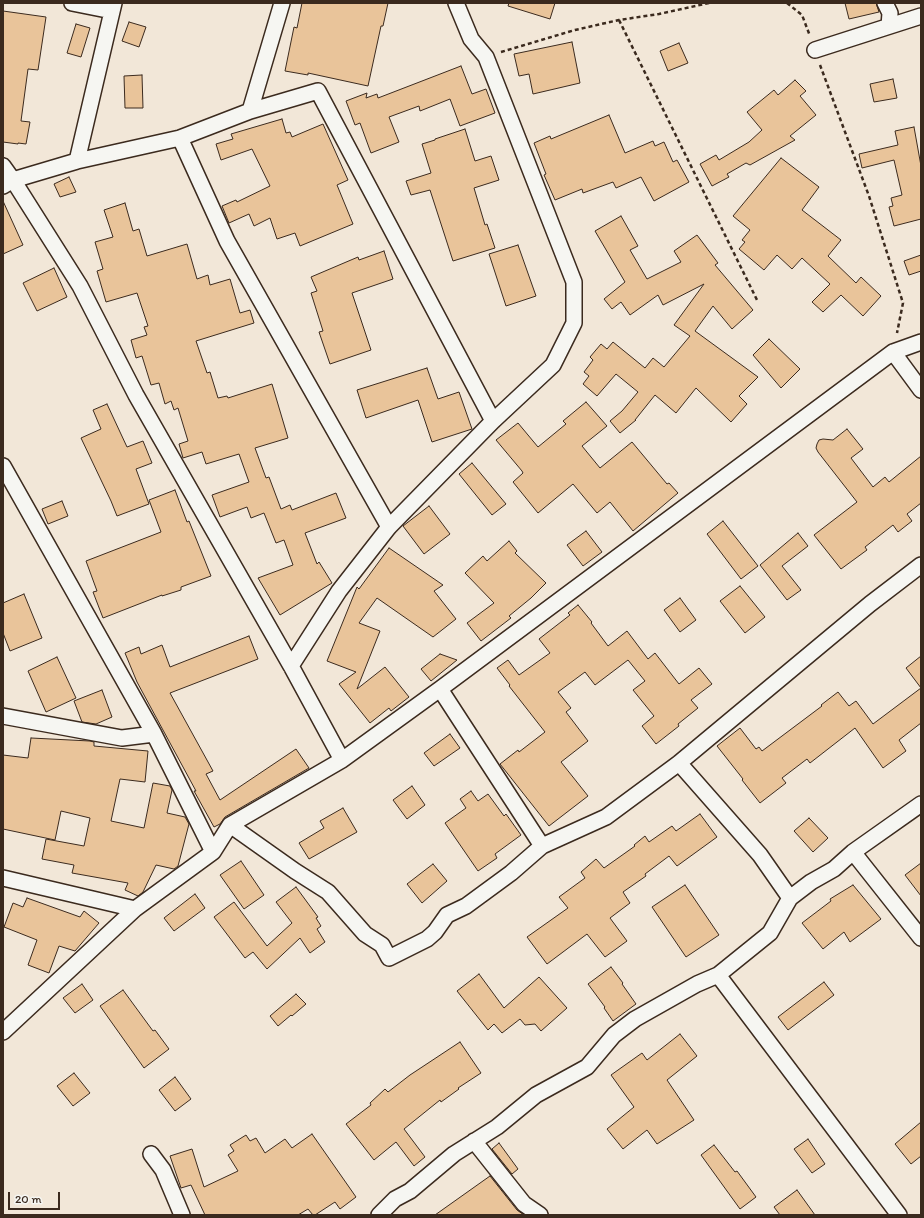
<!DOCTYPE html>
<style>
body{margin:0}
#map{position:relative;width:924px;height:1218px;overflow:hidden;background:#f2e7d8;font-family:Itim,sans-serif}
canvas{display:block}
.frame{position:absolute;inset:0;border:4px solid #3b2a1e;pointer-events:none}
.scale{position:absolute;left:8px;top:1192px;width:52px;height:18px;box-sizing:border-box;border:2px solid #3b2a1e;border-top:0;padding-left:5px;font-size:12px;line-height:14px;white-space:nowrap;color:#3b2a1e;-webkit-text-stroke:3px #f6f6f2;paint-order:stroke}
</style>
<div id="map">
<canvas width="924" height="1218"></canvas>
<div class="frame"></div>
<div class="scale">20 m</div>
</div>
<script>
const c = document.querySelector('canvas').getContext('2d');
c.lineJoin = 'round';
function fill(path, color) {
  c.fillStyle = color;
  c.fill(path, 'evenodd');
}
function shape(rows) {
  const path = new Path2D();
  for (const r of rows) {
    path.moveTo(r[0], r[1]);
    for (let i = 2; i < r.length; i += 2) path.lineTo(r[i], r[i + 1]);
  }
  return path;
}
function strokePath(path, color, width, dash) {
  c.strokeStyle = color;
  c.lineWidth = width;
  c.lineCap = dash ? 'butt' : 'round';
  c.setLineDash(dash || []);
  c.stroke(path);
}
const building = shape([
 [302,3,388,3,383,26,381,26,368,86,308,73,308,75,285,71,294,27,297,28,302,3],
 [509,3,555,3,550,19,508,6,509,3],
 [845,3,876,3,879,12,849,19,845,3],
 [3,11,46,17,38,70,28,69,21,121,30,122,26,144,18,143,18,144,3,142,3,11],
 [129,22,146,27,139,47,122,41,129,22],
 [76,24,90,28,81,57,67,53,76,24],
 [572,42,580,83,533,94,529,74,519,76,514,54,572,42],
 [679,43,688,63,668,71,660,51,679,43],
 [461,66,472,94,486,89,495,113,460,126,450,99,420,111,419,106,389,117,399,142,371,153,360,123,355,125,346,101,367,93,366,98,377,94,378,98,461,66],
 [142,75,143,108,125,108,124,76,142,75],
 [893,79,897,98,874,102,870,84,893,79],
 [795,80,806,91,800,96,816,115,790,136,795,140,750,165,746,163,727,174,729,177,712,186,700,164,716,155,719,160,749,142,762,130,747,112,774,90,778,95,795,80],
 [609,115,625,153,653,141,655,146,664,142,673,162,677,160,689,182,654,201,641,177,616,188,613,182,583,193,582,189,555,200,544,175,546,174,534,143,550,136,551,139,609,115],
 [282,119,286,133,290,132,292,137,323,124,348,180,337,185,353,224,300,246,295,233,277,239,270,218,254,226,249,214,229,223,222,206,236,200,237,202,270,186,252,149,221,160,216,144,233,139,231,134,282,119],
 [914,127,921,166,921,219,894,226,889,207,893,206,891,198,902,195,894,160,862,168,859,154,898,145,895,131,914,127],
 [465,129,475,161,491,156,499,180,474,188,485,225,487,224,495,248,453,261,430,190,411,195,406,181,431,173,422,144,435,140,435,139,465,129],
 [781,158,819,187,802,210,841,240,828,256,856,283,861,277,881,296,863,316,841,295,823,312,812,302,830,284,802,258,792,269,777,255,764,270,739,249,745,242,742,240,750,230,733,216,781,158],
 [69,177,76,192,60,197,54,184,69,177],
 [3,201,23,245,3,254,3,201],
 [125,203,133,231,139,229,147,256,187,244,197,279,208,275,210,285,230,279,240,313,250,310,254,323,196,341,207,373,210,372,218,398,227,396,228,398,272,384,288,438,255,448,266,478,269,477,281,509,290,505,292,510,336,493,346,518,305,533,317,564,319,562,332,583,280,615,258,578,293,565,284,540,276,543,264,513,251,518,247,507,220,517,212,495,249,482,239,454,206,464,202,452,183,458,179,444,188,441,178,408,174,410,171,401,165,404,159,383,151,385,142,356,136,358,131,340,147,335,144,327,148,326,137,293,106,302,97,271,103,269,95,242,113,237,104,210,125,203],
 [621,216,638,246,630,250,647,279,681,262,674,251,697,235,718,263,715,265,753,310,732,329,713,306,695,331,758,377,739,396,747,404,731,422,696,388,676,413,655,395,635,420,636,420,620,433,610,421,622,411,638,392,616,374,597,396,583,384,589,376,584,372,593,360,590,357,601,344,607,349,613,342,645,368,653,358,664,367,690,336,674,325,704,284,663,305,658,295,630,315,621,302,612,309,604,299,625,282,595,231,621,216],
 [518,245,536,296,506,306,489,254,518,245],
 [384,251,393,279,352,293,371,350,330,364,319,332,323,331,311,293,317,291,311,277,358,257,359,260,384,251],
 [921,255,921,271,909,275,904,261,921,255],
 [54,268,67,297,37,311,23,283,54,268],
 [769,339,800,369,781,388,753,355,769,339],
 [427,368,438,399,459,392,472,429,432,442,418,400,366,418,357,390,427,368],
 [586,402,607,426,582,446,600,468,632,442,667,484,669,483,678,493,633,531,610,502,597,513,573,484,538,513,513,482,523,473,522,471,496,440,518,423,538,447,566,424,563,421,586,402],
 [107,404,127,447,143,441,152,463,136,469,149,504,117,516,111,501,81,438,101,429,93,410,107,404],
 [847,429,863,449,851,458,873,487,885,477,889,482,921,456,921,503,907,514,912,521,898,532,893,525,865,547,867,550,841,569,814,535,857,502,818,452,816,448,817,444,819,440,823,439,833,440,847,429],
 [472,463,506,504,492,515,459,474,472,463],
 [175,490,187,522,189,521,211,576,181,587,181,590,162,596,162,595,103,618,93,592,97,591,86,561,161,532,149,500,175,490],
 [62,501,68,516,48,524,42,509,62,501],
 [429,506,450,534,424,554,403,526,429,506],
 [723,521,758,566,741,579,707,534,723,521],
 [586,531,602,552,583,566,567,545,586,531],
 [798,533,808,546,782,566,801,590,787,600,760,565,798,533],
 [509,541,517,551,515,553,546,583,531,598,509,616,511,618,481,641,467,623,494,603,465,573,483,556,487,561,509,541],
 [389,548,443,585,434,591,456,619,433,637,377,598,359,623,380,631,357,689,385,667,409,697,391,711,389,708,370,723,339,684,356,672,327,661,357,587,359,589,389,548],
 [740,586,765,617,745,633,720,601,740,586],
 [24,594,42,638,10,651,3,633,3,603,24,594],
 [680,598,696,620,680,632,664,610,680,598],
 [578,605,592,622,591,623,608,646,627,631,648,659,655,653,679,684,699,668,712,684,691,700,698,708,678,724,679,726,656,744,642,726,654,716,633,690,645,681,628,660,595,685,585,672,558,692,571,708,566,712,588,741,561,762,588,796,549,826,500,764,518,750,519,752,545,732,509,686,510,685,497,668,508,660,519,675,550,653,539,639,570,615,568,613,578,605],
 [249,636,258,659,170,693,213,771,206,774,220,800,296,749,309,768,225,817,220,824,214,827,194,791,196,791,137,682,125,653,139,647,141,654,162,645,170,667,249,636],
 [440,654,457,660,431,681,421,669,440,654],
 [921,656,921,723,899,740,906,751,883,768,855,728,810,763,807,759,782,778,786,783,760,803,742,780,743,779,717,746,740,728,756,749,759,747,762,751,822,706,821,705,838,692,849,706,856,701,873,724,921,688,906,668,921,656],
 [57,657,76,698,46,712,28,671,57,657],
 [102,690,112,717,96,724,82,722,74,701,102,690],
 [450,734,460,748,434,766,424,753,450,734],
 [31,738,90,741,94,742,94,746,148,751,145,782,120,779,111,821,144,828,153,783,170,786,172,790,167,813,185,817,189,824,178,866,174,869,156,865,143,892,138,896,125,890,128,883,72,873,74,865,42,859,46,839,84,846,90,818,61,811,55,840,3,829,3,755,28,758,31,738],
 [412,786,425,805,407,819,393,800,412,786],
 [471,791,478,801,488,794,504,816,506,814,521,835,495,854,497,858,478,871,445,823,466,808,460,799,471,791],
 [343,808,357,832,309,859,299,843,324,828,320,821,343,808],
 [700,814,717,837,677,866,669,856,645,874,646,876,623,892,630,903,610,918,627,941,605,957,587,934,547,964,527,937,568,908,559,897,585,878,581,872,596,859,604,868,635,846,634,845,645,836,649,842,672,826,676,831,700,814],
 [809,818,828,838,813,852,794,831,809,818],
 [241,861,264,895,244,909,220,875,241,861],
 [921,863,921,896,905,875,921,863],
 [433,864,447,881,422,903,407,884,433,864],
 [685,885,719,935,686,957,652,907,685,885],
 [853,885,881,919,850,942,844,932,823,949,802,923,831,901,830,899,853,885],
 [296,887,318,917,316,918,321,926,317,929,325,942,310,953,300,938,267,969,253,952,245,958,214,917,234,902,267,946,292,923,276,902,296,887],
 [195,894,205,908,174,931,164,918,195,894],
 [27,898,80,917,84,911,99,923,75,951,59,946,49,973,28,965,37,940,4,927,13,903,23,907,27,898],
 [611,967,623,983,622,984,636,1004,613,1021,604,1008,605,1007,588,984,611,967],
 [479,974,504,1008,539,977,567,1008,541,1031,535,1024,525,1025,520,1019,502,1033,494,1024,488,1030,457,991,479,974],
 [824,982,834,995,788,1030,778,1017,824,982],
 [82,984,93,1000,75,1013,63,998,82,984],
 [123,990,153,1031,155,1030,169,1049,144,1068,100,1006,123,990],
 [296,994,306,1004,292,1016,291,1015,278,1026,270,1016,296,994],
 [680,1034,697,1056,667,1080,694,1120,657,1144,647,1130,623,1149,607,1129,634,1107,611,1075,642,1053,647,1060,680,1034],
 [460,1042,481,1073,458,1088,459,1089,441,1102,440,1100,404,1129,425,1157,414,1166,396,1142,374,1160,346,1124,371,1105,370,1103,385,1089,388,1092,410,1075,460,1042],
 [74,1073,90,1093,73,1106,57,1086,74,1073],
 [175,1077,191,1099,175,1111,159,1090,175,1077],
 [921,1122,921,1156,911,1164,895,1144,921,1122],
 [312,1134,356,1197,340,1209,335,1202,315,1215,313,1215,308,1209,298,1215,205,1215,191,1185,181,1188,170,1156,192,1149,204,1187,238,1171,228,1155,234,1151,230,1145,246,1135,250,1141,256,1138,265,1153,285,1139,292,1148,312,1134],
 [808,1139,825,1164,812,1173,794,1149,808,1139],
 [499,1143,518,1169,512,1174,492,1149,499,1143],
 [714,1145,735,1172,737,1171,756,1197,740,1209,701,1155,714,1145],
 [490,1176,517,1210,524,1215,435,1215,490,1176],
 [797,1190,815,1215,780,1215,774,1207,797,1190]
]);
const path = shape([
 [787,3,802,15,810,36],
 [619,20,758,302],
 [501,52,575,30,619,20,659,14,709,3],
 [820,65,869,196,903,303,897,333]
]);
const minor = shape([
 [72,3,112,11],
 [885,3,890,13,889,26],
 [815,50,921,16],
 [250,111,282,3],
 [180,138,227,241,389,527],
 [77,161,114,3],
 [3,166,13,180,80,286,136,395,291,666,342,760],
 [3,186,13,180,77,161,180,138,250,111,318,91,493,421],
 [893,352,921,390],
 [3,466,154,734,213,852],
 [291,666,339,591,389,527,493,421,553,365,574,323,574,282,486,57,471,39,456,3],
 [440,689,542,846],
 [3,716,122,738,154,734],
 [679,763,760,855,790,898],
 [230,825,295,871,328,892,365,934,382,945,389,958,427,939,435,932,447,915,466,906,511,873,542,846,606,817,679,763,870,604,921,565],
 [853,852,921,938],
 [3,878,135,909],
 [718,975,899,1215],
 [3,1032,135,909,213,852,230,825,342,760,440,689,893,352,921,342],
 [474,1141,524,1204,540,1215],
 [151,1154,163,1170,182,1215],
 [379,1215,395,1199,410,1191,454,1154,497,1127,536,1095,587,1067,614,1035,635,1019,697,984,718,975,770,933,790,898,811,882,834,869,853,852,921,804]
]);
fill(building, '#e9c49a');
strokePath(building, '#3b2a1e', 1);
strokePath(minor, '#3b2a1e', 18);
strokePath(path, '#3b2a1e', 2.5, [4, 3]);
strokePath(minor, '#f6f6f2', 15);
</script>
